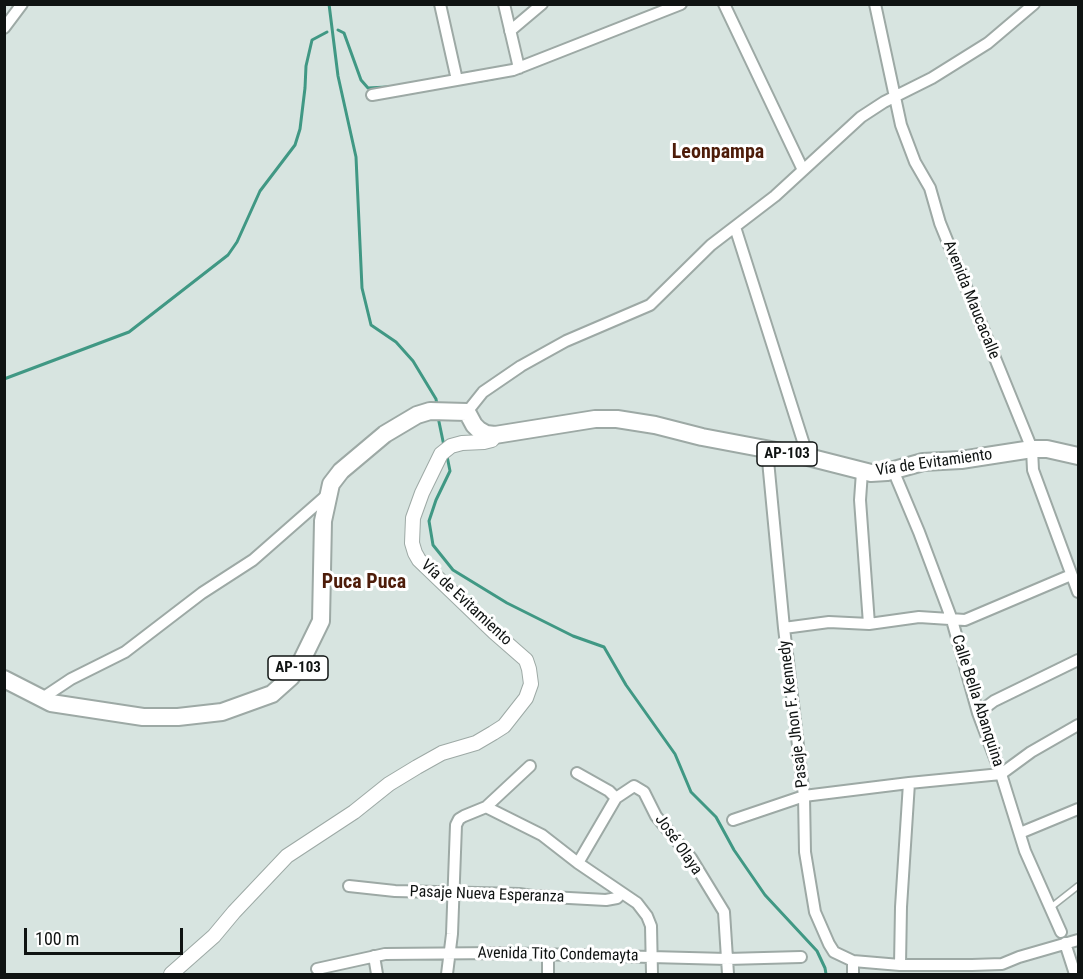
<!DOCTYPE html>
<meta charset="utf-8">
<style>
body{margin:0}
#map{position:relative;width:1083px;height:979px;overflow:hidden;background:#d7e4e0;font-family:"Roboto Condensed",sans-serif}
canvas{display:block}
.frame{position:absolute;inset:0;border:6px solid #0f1312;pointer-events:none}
.scale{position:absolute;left:24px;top:928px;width:159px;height:27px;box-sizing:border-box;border:3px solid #0f1312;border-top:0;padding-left:8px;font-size:18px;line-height:21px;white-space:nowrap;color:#0f1312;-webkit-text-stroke:4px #fff;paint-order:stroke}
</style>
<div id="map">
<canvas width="1083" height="979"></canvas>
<div class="frame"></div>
<div class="scale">100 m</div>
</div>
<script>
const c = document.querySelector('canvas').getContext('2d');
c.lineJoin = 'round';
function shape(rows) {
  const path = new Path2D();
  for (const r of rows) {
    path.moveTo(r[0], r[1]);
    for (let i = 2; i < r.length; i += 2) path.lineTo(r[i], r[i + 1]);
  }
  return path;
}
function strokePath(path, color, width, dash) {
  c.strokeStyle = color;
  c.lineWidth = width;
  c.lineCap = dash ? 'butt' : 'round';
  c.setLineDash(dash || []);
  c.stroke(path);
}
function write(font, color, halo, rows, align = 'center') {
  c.font = font + ' "Roboto Condensed",sans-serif';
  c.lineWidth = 6;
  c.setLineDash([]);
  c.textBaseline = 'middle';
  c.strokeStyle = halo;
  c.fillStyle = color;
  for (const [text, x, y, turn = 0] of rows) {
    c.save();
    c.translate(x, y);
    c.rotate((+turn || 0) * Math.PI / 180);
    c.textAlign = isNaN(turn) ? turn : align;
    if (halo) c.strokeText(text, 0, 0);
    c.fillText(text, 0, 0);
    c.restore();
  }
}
const stream = shape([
 [329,4,338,76,356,157,362,288,371,325,396,342,413,361,436,399,437,405],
 [338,30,344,33,361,80,368,88,387,87],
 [480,81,497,78],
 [4,379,129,332,228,255,237,242,260,191,295,145,300,129,305,88,306,66,312,40,327,32],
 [438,417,444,446],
 [447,456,450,471,436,500,429,521,433,545,453,570,507,603,573,636,604,647,626,685,675,754,691,792,716,817,734,850,765,895,817,951,825,968,826,974]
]);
const service = shape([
 [1050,908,1078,886]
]);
const minor = shape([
 [440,4,457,80],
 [504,4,519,68],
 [724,4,803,170],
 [875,4,901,125,915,162,930,188,940,223,1032,449,1033,470,1078,592],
 [4,28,22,4],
 [510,31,542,4],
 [372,95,513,70,681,4],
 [735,227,808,457],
 [467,412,483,392,521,366,566,341,650,305,711,245,775,196,861,117,884,102,932,78,988,43,1034,4],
 [767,450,784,628,804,796,805,852,815,912,829,944,834,952,853,961,900,965,972,965,1002,964,1019,957,1078,940],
 [893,470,919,532,952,620,978,713,1001,774,1025,851,1061,932],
 [862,472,860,500,869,624],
 [784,628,829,622,869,624,919,617,965,620,1071,575],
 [41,699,71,679,125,652,202,593,253,560,327,495],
 [978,713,994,701,1078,660],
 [577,773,609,791,616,798,634,786,644,792,656,816,691,858,724,912,728,974],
 [486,807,542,835,578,863,637,903,647,916,651,926,652,974],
 [733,820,804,796,909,783,1001,774,1031,752,1078,725],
 [1020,833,1078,809],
 [578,863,616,798],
 [349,886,395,891,519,894,532,896,606,900,617,898,622,893],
 [1065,943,1075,974],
 [548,955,548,974],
 [374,956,377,974],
 [853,961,853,974],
 [900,965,901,907,909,783],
 [317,969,385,954,499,953,727,959,801,957],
 [447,974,452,934,456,825,459,819,464,816,486,807,530,766]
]);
const secondary = shape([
 [171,974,214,936,234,912,287,856,354,812,389,784,417,767,442,753,476,743,493,733,504,726,526,698,531,684,529,669,526,660,494,632,419,560,415,553,412,543,413,518,422,493,441,454,451,446,462,443,484,442,492,440,495,435]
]);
const primary = shape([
 [4,679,51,703,143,717,178,717,222,712,272,694,291,677,300,664,321,621,323,521,331,484,341,471,385,434,417,415,430,411,467,412,474,425,479,430,486,434,495,435,595,419,617,419,655,425,702,437,808,457,871,473,887,472,923,462,961,460,1032,449,1047,449,1078,456]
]);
const shields = [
 [787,454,60],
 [298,668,60]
];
const shieldNames = [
 ["AP-103",787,454],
 ["AP-103",298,668]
];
const streetNames = [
 ["Avenida Maucacalle",971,300,68],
 ["Vía de Evitamiento",934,463,-8],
 ["Vía de Evitamiento",466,603,43],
 ["Calle Bella Abanquina",977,701,72],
 ["Pasaje Jhon F. Kennedy",794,714,-97],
 ["José Olaya",678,845,55],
 ["Pasaje Nueva Esperanza",487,895,2],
 ["Avenida Tito Condemayta",558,955,1]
];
const quarterNames = [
 ["Leonpampa",718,153],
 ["Puca Puca",364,583]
];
strokePath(stream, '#409884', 3);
strokePath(service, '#9da9a5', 8);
strokePath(minor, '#9da9a5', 14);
strokePath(secondary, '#9da9a5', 16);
strokePath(primary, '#9da9a5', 20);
strokePath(service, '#fff', 5);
strokePath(minor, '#fff', 10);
strokePath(secondary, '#fff', 14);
strokePath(primary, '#fff', 16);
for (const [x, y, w] of shields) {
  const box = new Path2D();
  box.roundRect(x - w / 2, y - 12, w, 24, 4.5);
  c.fillStyle = '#fff';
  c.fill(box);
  strokePath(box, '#0f1312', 1.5);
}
write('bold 15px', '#0f1312', null, shieldNames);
write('16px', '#0f1312', '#fff', streetNames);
write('bold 20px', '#4d1c09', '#fff', quarterNames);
</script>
